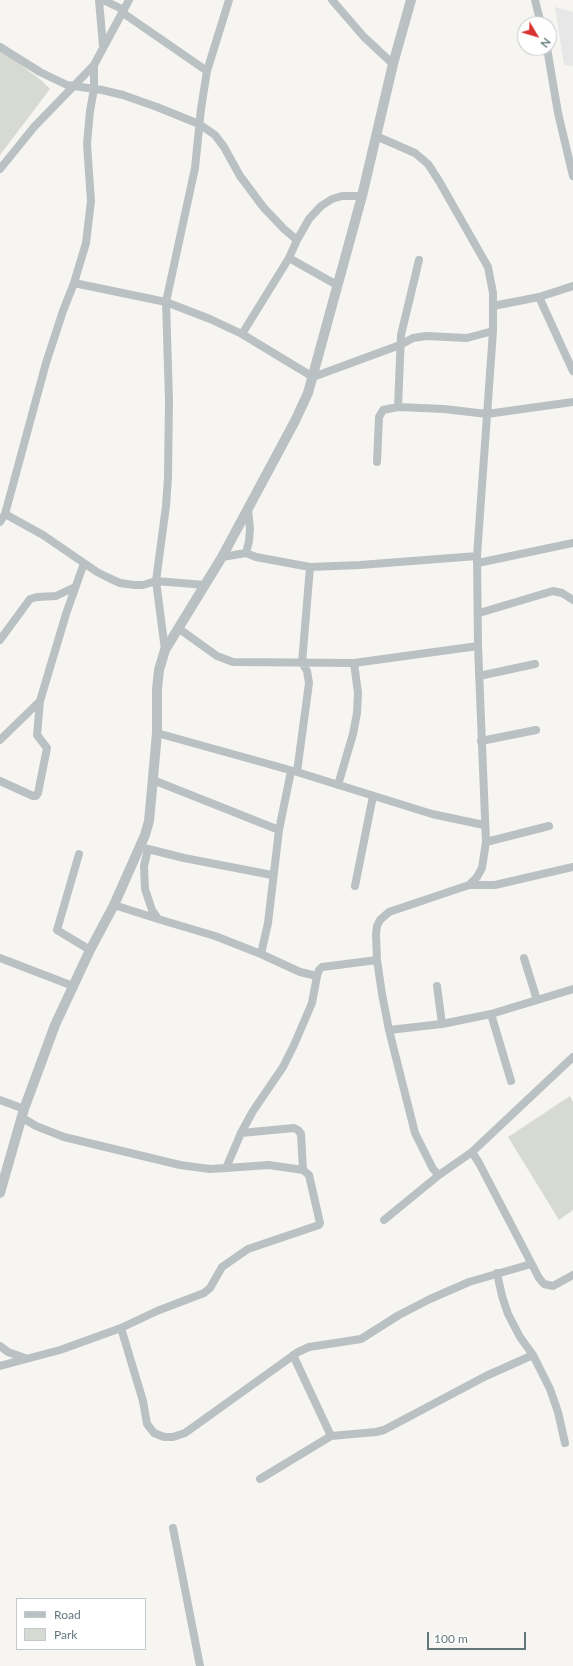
<!DOCTYPE html>
<style>
body{margin:0}
#map{position:relative;width:573px;height:1666px;overflow:hidden;background:#f6f5f2;font-family:Lato,sans-serif}
canvas{display:block}
.legend{position:absolute;left:16px;top:1598px;width:130px;height:52px;box-sizing:border-box;background:#fff;border:1px solid #c1c9ca;margin:0;padding:5px 7px;list-style:none;font-size:12px;color:#63777b}
.legend li{display:flex;align-items:center;gap:8px;height:20px}
.legend b{width:20px;border:1px solid #c1c9ca}
.north{position:absolute;left:517px;top:16px;width:40px;height:40px;box-sizing:border-box;background:#fff;border:1px solid #c1c9ca;border-radius:50%;rotate:128deg;font-size:11px;font-weight:700;line-height:16px;text-align:center;color:#63777b}
.north::after{content:'';display:block;margin:auto;width:14px;height:18px;background:#d73132;clip-path:polygon(50% 0,100% 100%,50% 72%,0 100%)}
.scale{position:absolute;left:427px;top:1632px;width:99px;height:18px;box-sizing:border-box;border:2px solid #63777b;border-top:0;padding-left:5px;font-size:12px;line-height:14px;white-space:nowrap;color:#63777b;-webkit-text-stroke:3px #fff;paint-order:stroke}
</style>
<div id="map">
<canvas width="573" height="1666"></canvas>
<ul class="legend">
<li><b style="height:5px;background:#bac1c2"></b>Road</li>
<li><b style="height:11px;background:#d7dad2"></b>Park</li>
</ul>
<div class="north">N</div>
<div class="scale">100 m</div>
</div>
<script>
const c = document.querySelector('canvas').getContext('2d');
c.lineJoin = 'round';
function fill(path, color) {
  c.fillStyle = color;
  c.fill(path, 'evenodd');
}
function shape(rows) {
  const path = new Path2D();
  for (const r of rows) {
    path.moveTo(r[0], r[1]);
    for (let i = 2; i < r.length; i += 2) path.lineTo(r[i], r[i + 1]);
  }
  return path;
}
function strokePath(path, color, width, dash) {
  c.strokeStyle = color;
  c.lineWidth = width;
  c.lineCap = dash ? 'butt' : 'round';
  c.setLineDash(dash || []);
  c.stroke(path);
}
const built = shape([
 [555,7,573,12,573,66,564,65]
]);
const green = shape([
 [0,49,42,81,50,89,0,155],
 [570,1096,573,1102,573,1210,559,1220,508,1137]
]);
const minor = shape([
 [99,0,103,46],
 [103,0,124,10],
 [332,0,364,37,393,64],
 [535,0,541,24],
 [123,13,207,71],
 [0,47,40,72,67,85,102,90,123,95,157,107,199,124,215,135,224,147,240,176,264,208,284,229,297,240,309,219,321,206,332,199,342,196,362,196],
 [547,48,558,113,573,176],
 [94,65,94,89,90,111,87,144,91,201,86,243,74,283,63,311,46,363,5,514,43,535,97,572,109,578,120,583,134,585,143,585,156,581,165,650],
 [376,136,415,153,428,164,439,181,488,267,493,293,493,331,477,556,478,646,486,842,482,868,477,877,469,885,389,912,380,920,377,926,376,934,377,960,382,994,389,1030,415,1133,433,1169,439,1175,472,1152,479,1163,539,1278,544,1284,553,1286,573,1275],
 [0,169,34,127,94,65,129,0],
 [289,258,337,285],
 [419,260,401,335,398,407,444,409,487,414,573,402],
 [74,283,166,302,210,319,242,334,313,377,400,345,413,338,426,336,467,338,493,331],
 [539,297,573,371],
 [493,306,539,297,573,286],
 [242,334,289,258,297,240],
 [377,462,379,417,383,410,398,407],
 [0,522,5,514],
 [246,553,249,541,250,529,248,509],
 [222,557,246,553,256,557,310,567,360,565,477,556],
 [478,563,573,543],
 [205,585,156,581,166,506,168,477,169,400,166,302,195,168,201,109,207,71,229,0],
 [479,613,553,591,562,593,573,600],
 [178,628,217,656,233,662,354,663,478,646],
 [0,640,30,599,37,597,56,596,75,587],
 [479,676,535,664],
 [157,733,297,772,432,814,484,825],
 [0,740,40,701,66,614,84,563],
 [481,741,536,730],
 [297,772,309,683,307,671,302,663,310,567],
 [153,780,279,830],
 [0,781,33,796,36,796,38,793,47,748,37,735,40,701],
 [338,785,353,734,357,713,358,693,354,663],
 [486,842,549,826],
 [144,848,184,858,272,875],
 [148,849,144,866,145,889,152,910,158,919,215,936,261,954,300,972,317,976],
 [79,854,57,930,90,950],
 [469,885,495,885,573,867],
 [355,886,373,796],
 [114,905,158,919],
 [261,954,268,923,279,830,291,771],
 [0,958,73,986],
 [524,958,537,1000],
 [437,986,442,1024],
 [491,1014,511,1081],
 [389,1030,442,1024,491,1014,573,989],
 [0,1100,24,1109],
 [21,1117,36,1126,64,1137,180,1165,210,1169,226,1168,241,1133,253,1111,283,1067,294,1045,312,1003,317,976,319,970,322,967,338,965,377,960],
 [241,1133,294,1128,298,1130,301,1134,303,1170],
 [472,1152,573,1057],
 [384,1220,439,1175],
 [497,1273,502,1296,508,1314,520,1337,533,1355,550,1389,558,1412,565,1443],
 [121,1328,157,1311,204,1293,210,1288,222,1267,248,1249,319,1225,320,1223,309,1175,303,1170,269,1165,226,1168],
 [0,1346,8,1352,25,1358],
 [0,1366,60,1350,121,1328,143,1401,147,1424,154,1433,164,1437,173,1437,185,1433,298,1352,309,1347,361,1339,399,1315,430,1299,469,1282,531,1264],
 [331,1436,376,1432,384,1430,486,1376,533,1355],
 [260,1479,331,1436,293,1355],
 [173,1528,200,1666]
]);
const tertiary = shape([
 [0,1193,24,1109,55,1025,90,950,114,905,145,835,149,821,151,800,157,733,157,689,159,670,165,650,222,557,295,421,308,393,362,196,393,64,411,0]
]);
fill(built, '#e6e7e6');
fill(green, '#d7dad2');
strokePath(minor, '#bac1c2', 8);
strokePath(tertiary, '#bac1c2', 10);
</script>
